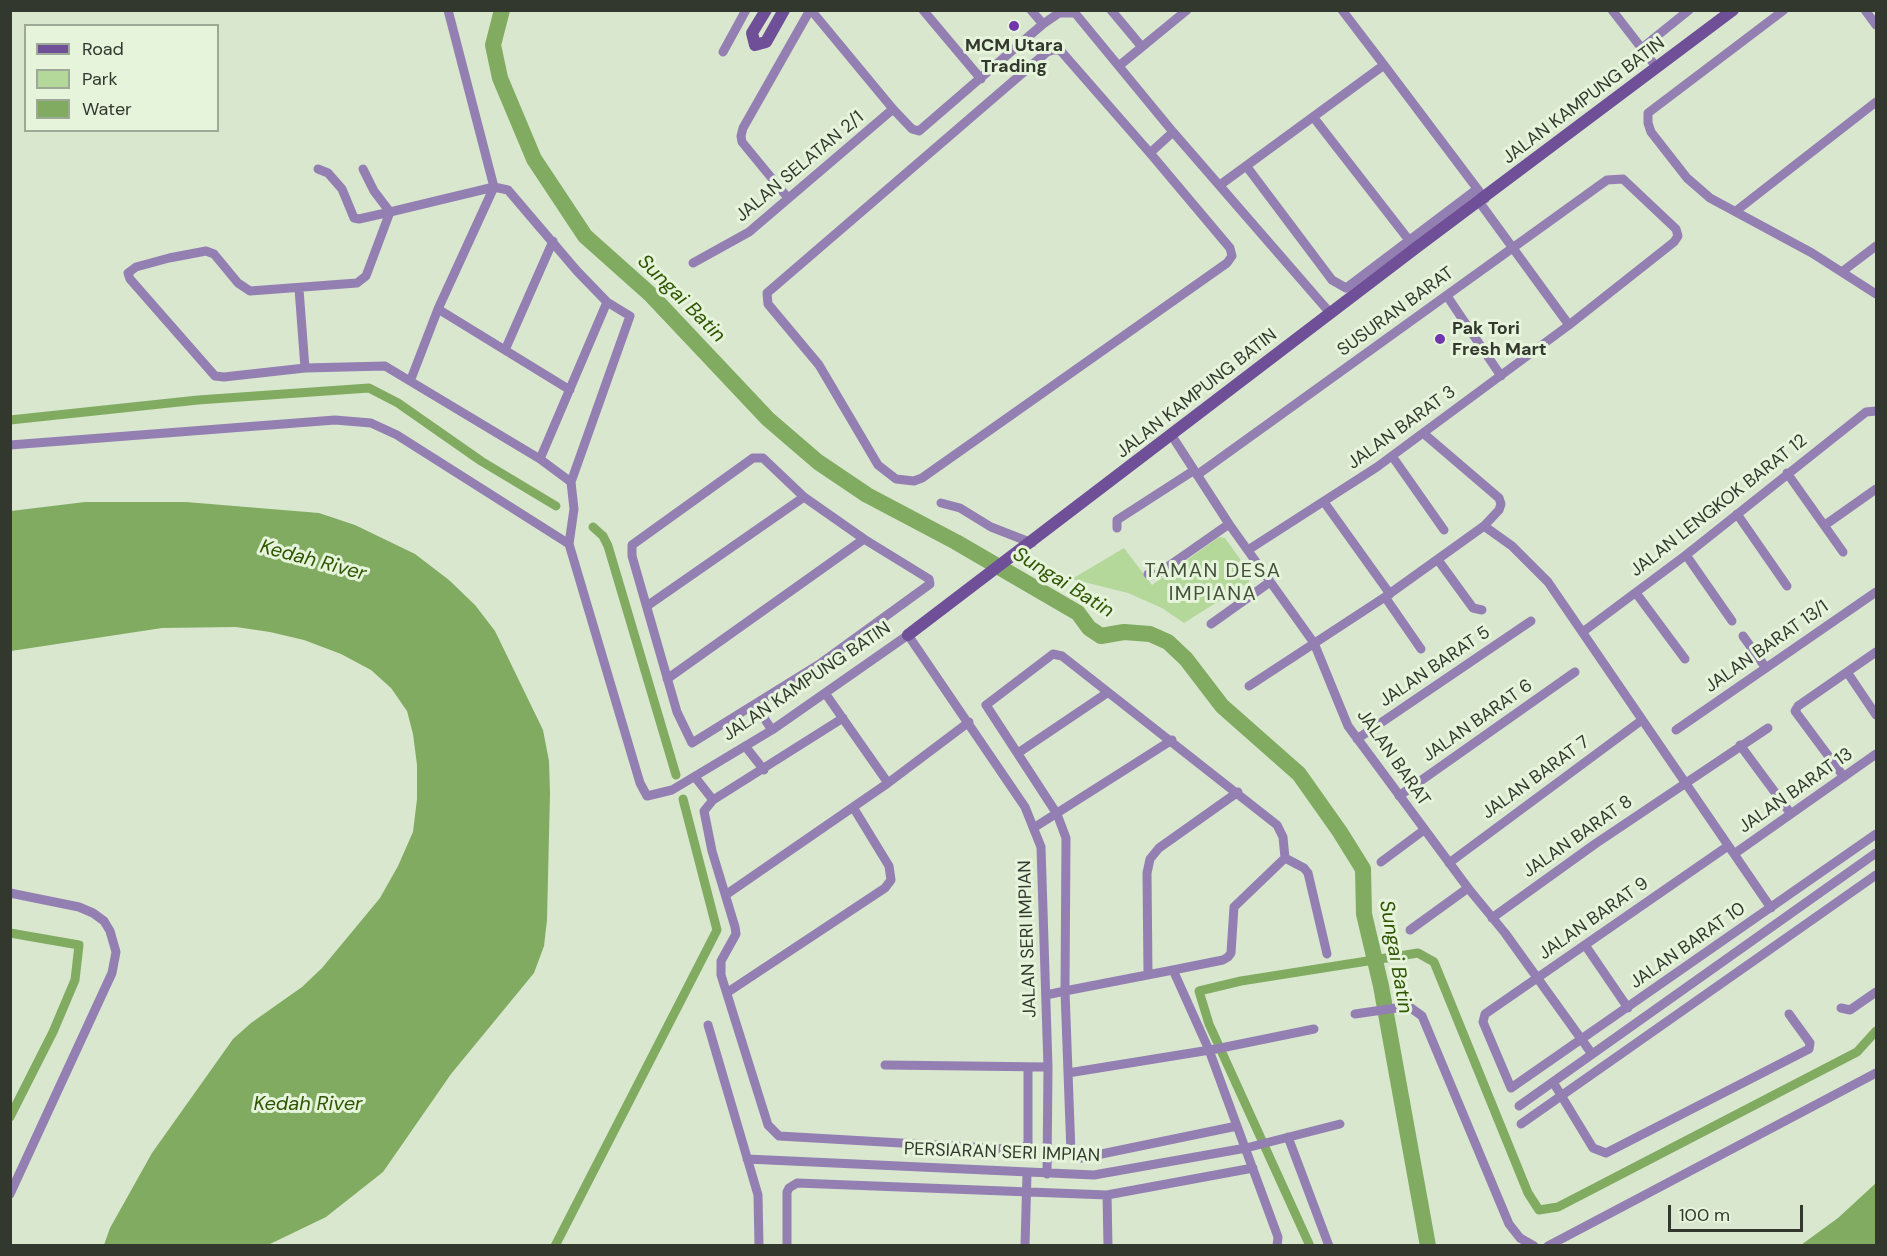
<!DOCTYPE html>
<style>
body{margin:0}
#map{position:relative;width:1887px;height:1256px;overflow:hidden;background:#d8e7ce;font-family:"DM Sans",sans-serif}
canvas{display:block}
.frame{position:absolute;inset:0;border:12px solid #32382e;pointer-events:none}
.legend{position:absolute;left:24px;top:24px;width:195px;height:108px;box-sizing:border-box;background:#e5f4db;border:2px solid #9da996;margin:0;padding:8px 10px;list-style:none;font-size:18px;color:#32382e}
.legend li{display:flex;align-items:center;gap:12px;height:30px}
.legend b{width:30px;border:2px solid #9da996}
.scale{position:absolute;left:1668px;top:1205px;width:135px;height:27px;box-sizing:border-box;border:3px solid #32382e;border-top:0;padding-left:8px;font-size:18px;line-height:21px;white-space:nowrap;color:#32382e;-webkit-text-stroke:4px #e5f4db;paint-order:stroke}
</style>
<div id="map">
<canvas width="1887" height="1256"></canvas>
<div class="frame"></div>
<ul class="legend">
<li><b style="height:8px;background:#6f4f98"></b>Road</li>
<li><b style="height:16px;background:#b3d899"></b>Park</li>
<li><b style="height:16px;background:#81ab61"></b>Water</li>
</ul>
<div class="scale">100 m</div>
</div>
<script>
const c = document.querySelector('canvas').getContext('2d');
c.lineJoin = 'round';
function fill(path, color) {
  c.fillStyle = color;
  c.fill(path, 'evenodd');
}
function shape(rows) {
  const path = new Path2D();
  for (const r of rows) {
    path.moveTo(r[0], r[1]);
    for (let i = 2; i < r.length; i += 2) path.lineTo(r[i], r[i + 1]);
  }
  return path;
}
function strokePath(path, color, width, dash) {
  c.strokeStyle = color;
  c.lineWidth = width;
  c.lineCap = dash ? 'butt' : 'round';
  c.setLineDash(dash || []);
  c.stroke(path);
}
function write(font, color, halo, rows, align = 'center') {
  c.font = font + ' "DM Sans",sans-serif';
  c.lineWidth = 6;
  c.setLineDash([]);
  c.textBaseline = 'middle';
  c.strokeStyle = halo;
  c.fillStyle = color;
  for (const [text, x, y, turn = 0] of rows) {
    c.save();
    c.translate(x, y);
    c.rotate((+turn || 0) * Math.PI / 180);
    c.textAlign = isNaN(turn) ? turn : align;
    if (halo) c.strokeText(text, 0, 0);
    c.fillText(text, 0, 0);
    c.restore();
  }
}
const green = shape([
 [1219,537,1225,538,1250,573,1249,582,1184,623,1162,608,1128,593,1072,579,1124,548,1152,585]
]);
const water = shape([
 [85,502,186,502,319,513,355,525,415,554,449,580,475,605,495,631,543,730,549,761,550,793,547,920,544,946,534,973,451,1074,383,1172,326,1217,268,1245,104,1245,110,1228,152,1153,233,1039,251,1023,302,987,322,968,380,898,398,866,413,832,417,799,417,765,413,734,407,711,391,688,371,670,341,654,304,640,270,632,236,627,162,628,11,651,11,511],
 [1876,1183,1876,1245,1801,1245,1838,1218]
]);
const canal = shape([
 [10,420,198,400,369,388,398,403,481,461,556,506],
 [593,527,603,536,608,546,676,775],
 [10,933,79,945,75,980,53,1032,10,1117],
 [555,1246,717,930,683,799],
 [1310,1246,1209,1024,1199,991,1241,981,1418,953,1434,962,1528,1193,1539,1210,1558,1207,1857,1052,1876,1031]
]);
const river = shape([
 [502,10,493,45,500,78,534,159,585,236,650,294,768,419,818,462,867,495,956,542,1078,613,1089,628,1101,636,1124,632,1150,634,1168,642,1186,659,1222,706,1299,774,1340,832,1363,869,1364,914,1381,986,1428,1246]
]);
const street = shape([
 [448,10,494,187],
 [811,10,893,109,912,129,919,131,1043,24,1059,13,1075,13,1173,132,1331,314],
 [923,10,981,79],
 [1031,10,1043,24],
 [1111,10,1142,47],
 [1342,10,1384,65],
 [1612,10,1657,68],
 [1784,10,1648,113,1648,123,1651,132,1687,178,1710,198,1812,253,1876,294],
 [1865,10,1876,25],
 [1642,48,1689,10],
 [1053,50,1060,50,1150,153,1230,248,1232,256,1227,263,922,478,914,481,896,479,878,465,819,365,768,304,767,293,1047,52,1053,50],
 [723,52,746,10],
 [1120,65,1187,10],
 [1314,118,1412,244],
 [1150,153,1173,132],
 [1247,167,1332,280,1346,288,1477,189],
 [318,169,328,173,342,189,354,218,359,219,390,212,374,191,363,169],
 [1220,185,1384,65,1485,199],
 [788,198,742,142,741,136,743,128,810,10],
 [1480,203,1569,325],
 [1736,211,1876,102],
 [693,263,749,232,893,109],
 [1843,271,1876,246],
 [299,289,305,368],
 [1447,296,1501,376],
 [438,309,570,390],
 [505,350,553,241],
 [411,379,438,309,494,187],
 [1423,433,1499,498,1501,504,1499,510,1484,526],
 [1172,436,1229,524,1314,643,1348,726,1468,888,1505,933,1592,1054],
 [10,445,335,420,371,423,397,435,569,544,640,783,647,796,672,790,772,730,908,635,1025,807,1041,847,1048,1067,1047,1174],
 [1392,456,1444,530],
 [753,458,763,458,804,497,864,539,929,579,930,584,821,663,692,743,677,712,632,556,632,545,753,458],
 [540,459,607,302],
 [1787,473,1843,552],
 [1197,475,1607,180,1623,179,1676,229,1678,236,1674,242,1569,325,1377,467,1248,550],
 [1324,502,1390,594],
 [941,503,960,508,991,527,1032,543],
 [1737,514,1787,586],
 [1825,525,1876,489],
 [1117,528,1117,520,1193,471],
 [569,544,574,509,571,482,630,316,607,302,577,271,508,190,494,187,390,212,366,276,357,283,250,291,238,283,214,254,206,251,169,258,136,267,128,273,130,279,215,376,224,377,305,368,385,366,540,459,571,482],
 [1686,555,1732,621],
 [1438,560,1473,608,1482,610],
 [1148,574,1156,575,1229,524],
 [1636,593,1685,659],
 [1385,597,1421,649],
 [647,606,804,497],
 [1211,624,1270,582],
 [1584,631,1686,555,1866,412,1876,411],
 [1743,636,1766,668],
 [1847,672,1876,715],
 [667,679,864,539],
 [1249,686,1385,597,1484,526,1512,546,1548,582,1771,908],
 [825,693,888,783],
 [756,706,772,730],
 [843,718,713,800,704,811,712,851,735,927,736,934,721,961,721,975,768,1125,779,1136,1023,1150,1028,1143,1028,1067],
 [1676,730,1876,592],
 [1357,739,1531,621],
 [1740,745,1791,814],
 [745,746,764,770],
 [1018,753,1107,693],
 [695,777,713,800],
 [1844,777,1795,711,1798,706,1876,652],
 [1399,796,1575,672],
 [1035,827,1172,740],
 [1728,846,1485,1014,1483,1022,1511,1088,1876,834],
 [1734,854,1876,754],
 [1285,858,1304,868,1308,873,1327,954],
 [1381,862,1424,830],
 [1449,863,1642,720],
 [10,893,79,907,93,913,104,921,110,931,116,952,112,973,10,1194],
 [727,894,888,783,969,722],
 [1492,918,1595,844,1768,728],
 [1410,930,1468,888],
 [1585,945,1628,1008],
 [1173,970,1209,1050,1237,1126],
 [1148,975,1147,873,1150,859,1159,848,1238,792],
 [728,992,885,888,891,880,889,866,853,807],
 [1046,995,1065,991,1106,983,1173,970,1223,960,1228,957,1231,953,1234,907,1285,858,1283,837,1277,825,1062,656,1053,654,986,705,1057,814,1066,838,1065,991,1071,1153,1075,1157,1082,1158,1237,1126,1278,1237,1277,1246],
 [1841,1008,1850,1010,1876,992],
 [1355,1014,1403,1007,1411,1008,1422,1016,1509,1224,1520,1238,1534,1246],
 [708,1025,758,1195,759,1246],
 [885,1065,1048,1067],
 [1068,1073,1216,1049,1314,1029],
 [1553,1082,1593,1148,1606,1153,1809,1049,1810,1043,1789,1014],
 [1519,1106,1876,853],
 [1521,1124,1876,875],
 [1288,1137,1329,1246],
 [747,1159,1094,1175,1246,1148,1340,1124],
 [1107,1195,1108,1246],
 [787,1246,787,1192,789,1188,797,1183,1107,1195,1253,1168],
 [1025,1246,1027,1173],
 [1548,1246,1876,1073]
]);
const secondary = shape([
 [766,10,752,33,755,45,766,42,784,10],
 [908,635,1417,247,1733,10]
]);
const markers = [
 [1014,26,6,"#7136ad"],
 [1440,339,6,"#7136ad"]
];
const poiNames = [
 ["MCM Utara",1014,46],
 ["Trading",1014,67],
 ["Pak Tori",1452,329,"left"],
 ["Fresh Mart",1452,350,"left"]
];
const streetNames = [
 ["JALAN KAMPUNG BATIN",1584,101,-37],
 ["JALAN SELATAN 2/1",800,167,-40],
 ["SUSURAN BARAT",1396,312,-36],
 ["JALAN KAMPUNG BATIN",1197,394,-38],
 ["JALAN BARAT 3",1402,428,-36],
 ["JALAN LENGKOK BARAT 12",1719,506,-38],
 ["JALAN BARAT 13/1",1767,647,-35],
 ["JALAN BARAT 5",1435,667,-34],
 ["JALAN KAMPUNG BATIN",807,682,-34],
 ["JALAN BARAT 6",1478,721,-35],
 ["JALAN BARAT",1393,758,55],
 ["JALAN BARAT 7",1536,778,-36],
 ["JALAN BARAT 13",1796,791,-35],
 ["JALAN BARAT 8",1578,837,-35],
 ["JALAN BARAT 9",1594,919,-35],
 ["JALAN SERI IMPIAN",1028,939,-92],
 ["JALAN BARAT 10",1688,946,-35],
 ["PERSIARAN SERI IMPIAN",1002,1153,2]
];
const waterNames = [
 ["Sungai Batin",681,299,45],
 ["Kedah River",313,561,15],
 ["Sungai Batin",1063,583,32],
 ["Sungai Batin",1395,957,80],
 ["Kedah River",308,1105]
];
const neighbourhoodNames = [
 ["TAMAN DESA",1213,572],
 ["IMPIANA",1213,595]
];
fill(green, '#b3d899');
fill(water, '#81ab61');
strokePath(canal, '#81ab61', 9);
strokePath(river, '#81ab61', 16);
strokePath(street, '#947fb2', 9);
strokePath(secondary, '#6f4f98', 12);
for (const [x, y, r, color] of markers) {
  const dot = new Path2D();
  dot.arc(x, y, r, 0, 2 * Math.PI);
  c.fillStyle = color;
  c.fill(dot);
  strokePath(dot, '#e5f4db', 2);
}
write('bold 18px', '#32382e', '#e5f4db', poiNames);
write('18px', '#32382e', '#e5f4db', streetNames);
write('italic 20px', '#2f5500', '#e5f4db', waterNames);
c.letterSpacing = '1.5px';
write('20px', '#44503b', '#e5f4db', neighbourhoodNames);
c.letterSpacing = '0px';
</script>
